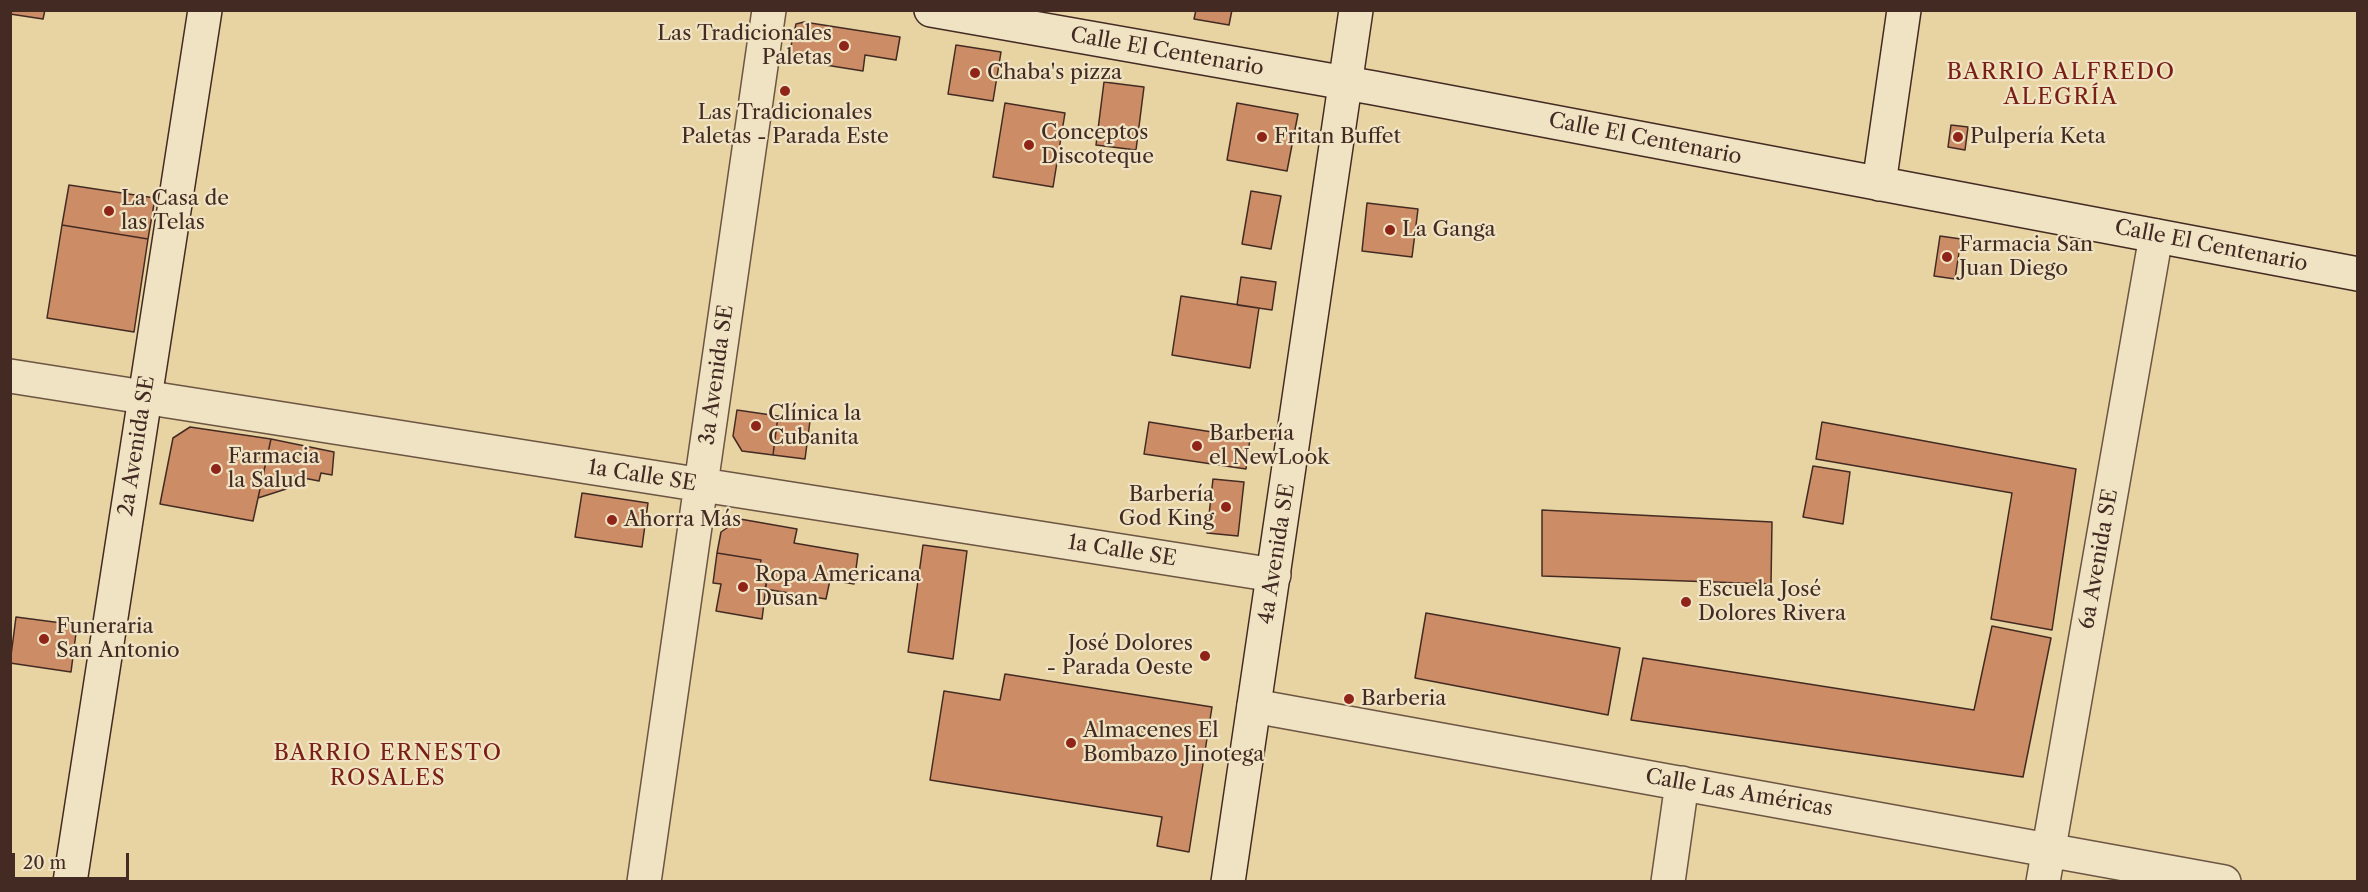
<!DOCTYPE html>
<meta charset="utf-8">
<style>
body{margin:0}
#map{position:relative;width:2368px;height:892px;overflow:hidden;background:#e8d4a2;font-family:"Libre Caslon Text",serif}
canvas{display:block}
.frame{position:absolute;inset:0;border:12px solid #432b23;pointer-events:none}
.scale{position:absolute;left:12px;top:853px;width:117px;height:27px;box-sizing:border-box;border:3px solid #432b23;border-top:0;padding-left:8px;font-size:18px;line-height:21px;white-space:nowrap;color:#432b23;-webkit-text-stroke:4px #f0e3c3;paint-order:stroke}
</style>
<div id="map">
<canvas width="2368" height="892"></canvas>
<div class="frame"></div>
<div class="scale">20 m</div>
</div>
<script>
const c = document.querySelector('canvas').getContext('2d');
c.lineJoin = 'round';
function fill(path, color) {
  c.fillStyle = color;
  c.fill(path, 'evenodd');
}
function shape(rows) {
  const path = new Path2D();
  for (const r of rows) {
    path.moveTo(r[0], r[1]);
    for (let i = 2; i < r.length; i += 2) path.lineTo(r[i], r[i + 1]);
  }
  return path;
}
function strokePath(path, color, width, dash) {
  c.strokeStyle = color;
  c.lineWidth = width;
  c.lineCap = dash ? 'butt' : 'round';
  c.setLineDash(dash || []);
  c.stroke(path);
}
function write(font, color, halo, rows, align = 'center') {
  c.font = font + ' "Libre Caslon Text",serif';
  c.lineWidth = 4.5;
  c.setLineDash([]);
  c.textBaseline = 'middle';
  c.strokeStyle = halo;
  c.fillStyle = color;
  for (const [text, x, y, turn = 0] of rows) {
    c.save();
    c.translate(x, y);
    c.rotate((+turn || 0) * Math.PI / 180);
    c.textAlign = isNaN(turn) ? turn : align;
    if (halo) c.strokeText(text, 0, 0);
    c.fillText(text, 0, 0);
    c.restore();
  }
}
const building = shape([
 [10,10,45,10,43,19,10,14,10,10],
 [1196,10,1232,10,1229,25,1194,19,1196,10],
 [804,22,900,37,896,60,865,55,863,71,788,59,796,24,804,22],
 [956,45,1001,52,993,101,948,94,956,45],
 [1104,82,1144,87,1136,150,1096,145,1104,82],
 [1005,103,1065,113,1053,187,993,177,1005,103],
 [1237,103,1298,114,1287,171,1227,160,1237,103],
 [1951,125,1968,127,1965,150,1948,147,1951,125],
 [69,185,155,198,148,239,62,225,69,185],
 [1251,191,1281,196,1271,249,1242,244,1251,191],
 [1367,203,1418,209,1412,257,1362,251,1367,203],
 [62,225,148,239,134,332,47,318,62,225],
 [1940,236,1961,239,1955,279,1934,276,1940,236],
 [1241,277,1276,282,1272,310,1237,305,1241,277],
 [1181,296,1259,308,1250,368,1172,355,1181,296],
 [737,410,778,416,773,455,742,451,733,436,737,410],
 [778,416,810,421,805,459,773,455,778,416],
 [1149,422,1250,438,1246,469,1144,454,1149,422],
 [1822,422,2076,469,2052,630,1991,619,2012,493,1816,459,1822,422],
 [190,427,271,439,253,521,160,504,173,438,190,427],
 [271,439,334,452,332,475,321,473,319,481,288,475,286,489,258,498,271,439],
 [1813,466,1850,472,1843,524,1803,517,1813,466],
 [1213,479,1244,482,1238,536,1207,533,1213,479],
 [582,493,648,503,642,547,575,537,582,493],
 [1542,510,1772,522,1771,584,1542,576,1542,510],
 [740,519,797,529,794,543,858,554,854,584,830,580,826,599,765,589,767,579,758,577,761,560,717,553,721,532,740,519],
 [923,545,967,551,953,659,908,652,923,545],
 [717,553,761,560,758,577,767,579,762,619,716,611,721,584,713,583,717,553],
 [1426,613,1620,648,1608,715,1415,678,1426,613],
 [16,617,77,625,71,672,10,663,16,617],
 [1992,626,2051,638,2023,777,1631,720,1643,658,1974,710,1992,626],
 [1005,674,1212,707,1189,852,1157,846,1162,817,930,780,944,691,1000,700,1005,674]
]);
const street = shape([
 [10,376,1274,575],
 [1254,706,2224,882],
 [644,882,769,10],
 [1668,882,1682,783],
 [2043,882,2156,236]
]);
const secondary = shape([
 [931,10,1374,88,2358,274],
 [1879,184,1904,10],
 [70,882,205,10],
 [1228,882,1356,10]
]);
const markers = [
 [844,46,6,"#8f2418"],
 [975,73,6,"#8f2418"],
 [785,91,6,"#8f2418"],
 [1262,137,6,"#8f2418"],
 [1958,137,6,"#8f2418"],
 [1029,145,6,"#8f2418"],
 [109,211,6,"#8f2418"],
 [1390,230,6,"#8f2418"],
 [1947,257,6,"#8f2418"],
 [756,426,6,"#8f2418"],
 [1197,446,6,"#8f2418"],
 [216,469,6,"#8f2418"],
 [1226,507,6,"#8f2418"],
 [612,520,6,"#8f2418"],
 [743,587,6,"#8f2418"],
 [1686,602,6,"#8f2418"],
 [44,639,6,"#8f2418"],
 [1205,656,6,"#8f2418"],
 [1349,699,6,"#8f2418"],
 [1071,743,6,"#8f2418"]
];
const poiNames = [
 ["Las Tradicionales",832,34,"right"],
 ["Paletas",832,58,"right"],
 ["Chaba's pizza",987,73],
 ["Las Tradicionales",785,113,"center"],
 ["Paletas - Parada Este",785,137,"center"],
 ["Conceptos",1041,133],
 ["Discoteque",1041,157],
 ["Fritan Buffet",1274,137],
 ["Pulpería Keta",1970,137],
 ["La Casa de",121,199],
 ["las Telas",121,223],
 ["La Ganga",1402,230],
 ["Farmacia San",1959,245],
 ["Juan Diego",1959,269],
 ["Clínica la",768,414],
 ["Cubanita",768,438],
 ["Barbería",1209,434],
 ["el NewLook",1209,458],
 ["Farmacia",228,457],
 ["la Salud",228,481],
 ["Barbería",1214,495,"right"],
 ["God King",1214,519,"right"],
 ["Ahorra Más",624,520],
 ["Ropa Americana",755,575],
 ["Dusan",755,599],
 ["Escuela José",1698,590],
 ["Dolores Rivera",1698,614],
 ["Funeraria",56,627],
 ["San Antonio",56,651],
 ["José Dolores",1193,644,"right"],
 ["- Parada Oeste",1193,668,"right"],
 ["Barberia",1361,699],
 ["Almacenes El",1083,731],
 ["Bombazo Jinotega",1083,755]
];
const streetNames = [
 ["Calle El Centenario",1167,52,10],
 ["Calle El Centenario",1645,139,11],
 ["Calle El Centenario",2211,246,11],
 ["3a Avenida SE",717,375,-82],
 ["2a Avenida SE",137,446,-81],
 ["1a Calle SE",642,476,9],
 ["1a Calle SE",1122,551,9],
 ["4a Avenida SE",1277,554,-81],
 ["6a Avenida SE",2099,559,-80],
 ["Calle Las Américas",1739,793,10]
];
const neighbourhoodNames = [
 ["BARRIO ALFREDO",2061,73],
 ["ALEGRÍA",2061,98],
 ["BARRIO ERNESTO",388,754],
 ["ROSALES",388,779]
];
fill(building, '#cc8d66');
strokePath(building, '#432b23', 1.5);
strokePath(street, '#6c5543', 36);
strokePath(secondary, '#432b23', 36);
strokePath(street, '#f0e3c3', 33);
strokePath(secondary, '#f0e3c3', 33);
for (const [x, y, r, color] of markers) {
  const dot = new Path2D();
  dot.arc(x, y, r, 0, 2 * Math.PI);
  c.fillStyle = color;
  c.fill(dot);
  strokePath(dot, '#f0e3c3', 2);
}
write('21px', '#432b23', '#f0e3c3', poiNames, 'left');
write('21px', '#432b23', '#f0e3c3', streetNames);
c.letterSpacing = '1.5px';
write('22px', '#7a1f14', '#f0e3c3', neighbourhoodNames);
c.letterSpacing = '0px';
</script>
